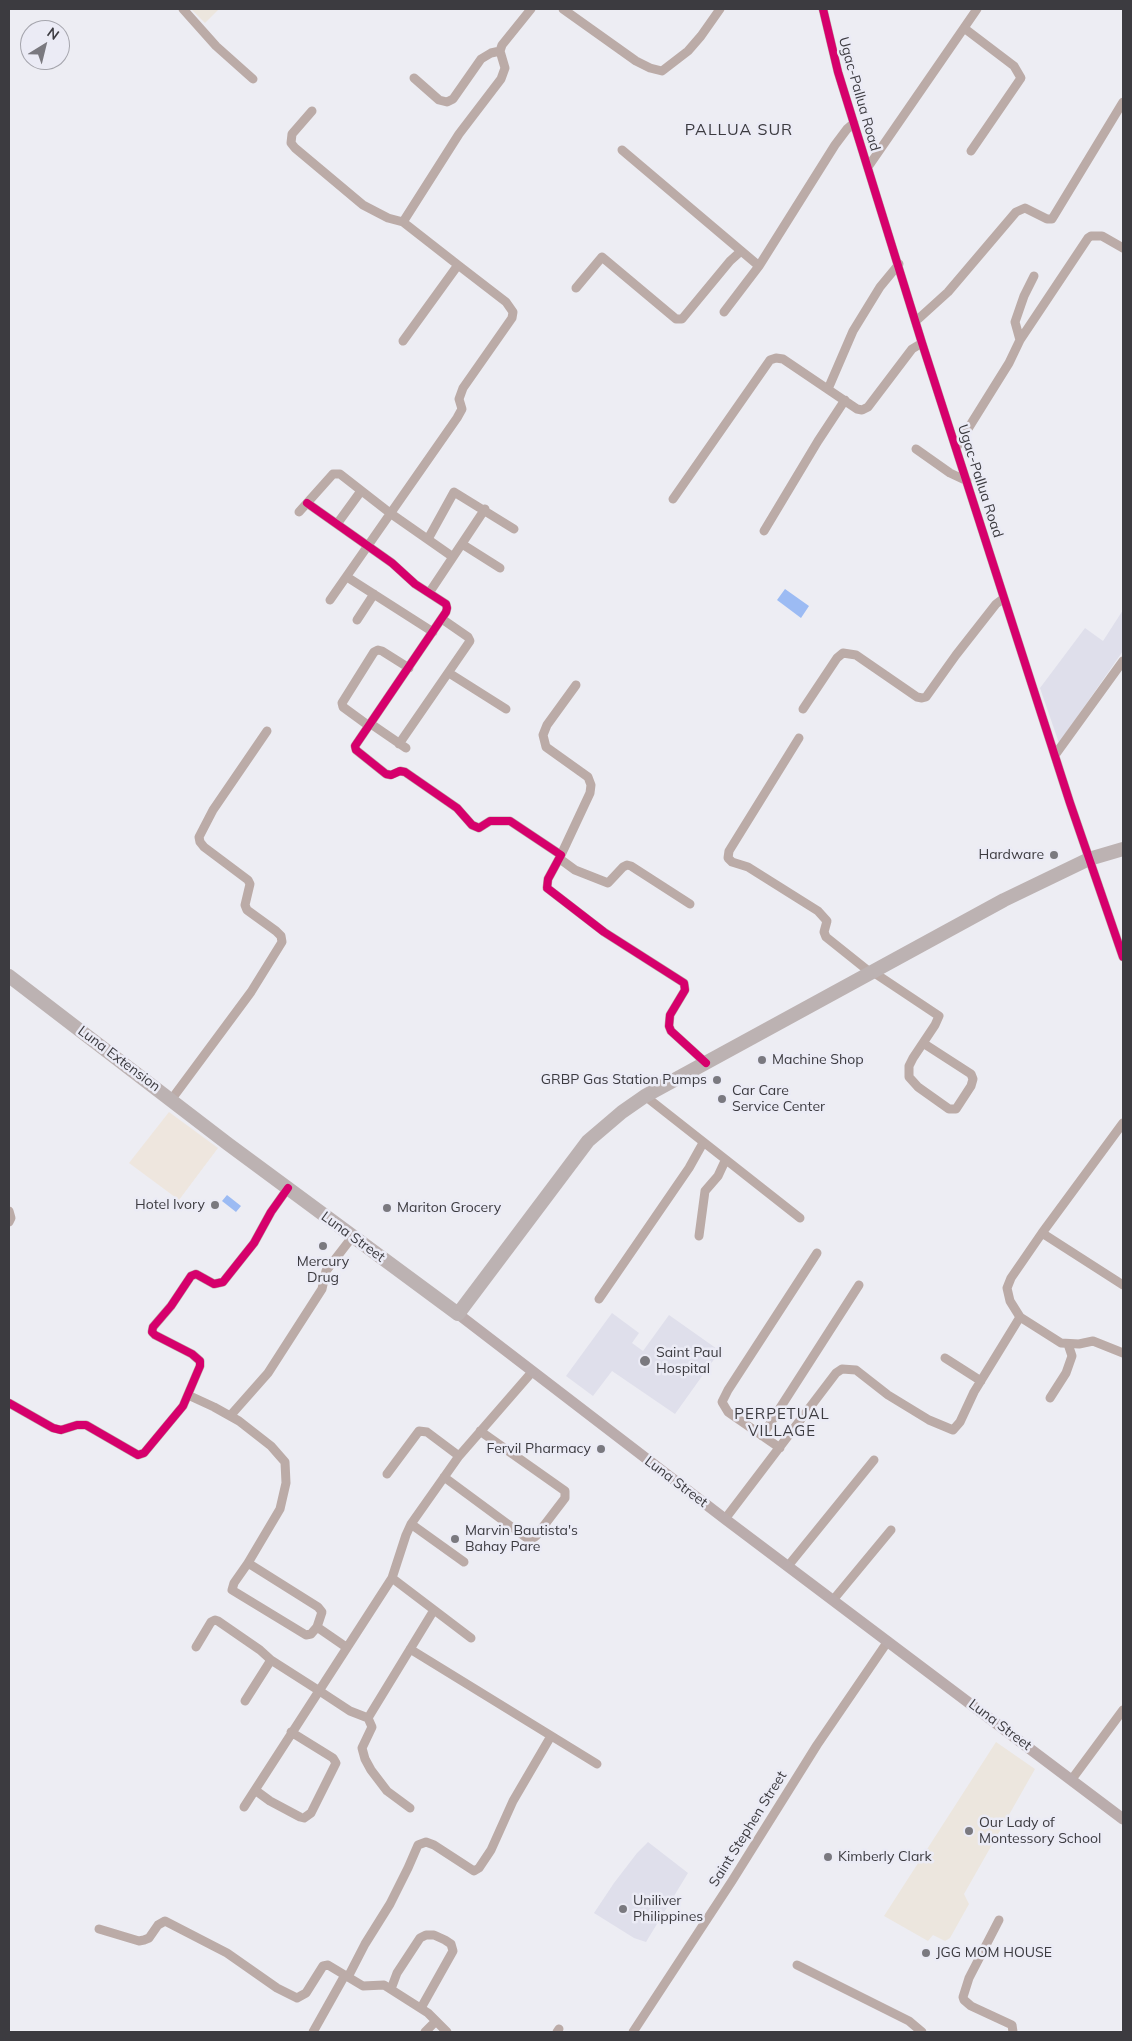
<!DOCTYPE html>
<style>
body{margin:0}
#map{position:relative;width:1132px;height:2041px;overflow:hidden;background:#ededf3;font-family:Mulish,sans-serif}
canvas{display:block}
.frame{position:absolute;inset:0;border:10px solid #3c3b40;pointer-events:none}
.north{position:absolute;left:20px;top:20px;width:50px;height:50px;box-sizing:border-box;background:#ebebf5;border:1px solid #a5a5ad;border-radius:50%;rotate:36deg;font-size:14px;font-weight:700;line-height:20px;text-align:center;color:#3c3b40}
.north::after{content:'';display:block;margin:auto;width:18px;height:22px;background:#7a797f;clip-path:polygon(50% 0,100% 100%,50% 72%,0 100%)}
</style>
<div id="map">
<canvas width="1132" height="2041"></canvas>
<div class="frame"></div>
<div class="north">N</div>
</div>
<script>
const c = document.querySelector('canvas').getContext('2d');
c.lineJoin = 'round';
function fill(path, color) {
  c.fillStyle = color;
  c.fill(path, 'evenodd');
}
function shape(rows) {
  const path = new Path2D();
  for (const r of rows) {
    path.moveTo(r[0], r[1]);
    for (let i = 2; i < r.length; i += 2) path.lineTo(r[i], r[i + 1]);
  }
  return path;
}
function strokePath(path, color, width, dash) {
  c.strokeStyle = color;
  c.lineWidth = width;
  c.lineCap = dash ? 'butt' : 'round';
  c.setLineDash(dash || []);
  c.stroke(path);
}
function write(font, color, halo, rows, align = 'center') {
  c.font = font + ' Mulish,sans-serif';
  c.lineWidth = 5;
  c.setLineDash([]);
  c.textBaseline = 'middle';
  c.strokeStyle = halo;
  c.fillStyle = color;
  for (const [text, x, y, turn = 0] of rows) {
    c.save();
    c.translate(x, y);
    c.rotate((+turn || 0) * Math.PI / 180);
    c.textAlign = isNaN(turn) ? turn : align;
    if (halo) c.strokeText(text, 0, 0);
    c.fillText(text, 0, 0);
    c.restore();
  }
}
const commercial = shape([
 [169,1112,218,1148,179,1200,129,1163]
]);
const built = shape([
 [1123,610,1123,651,1059,743,1040,688,1085,628,1103,641],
 [612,1313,639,1333,632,1343,643,1351,669,1315,720,1351,675,1414,612,1371,593,1396,566,1376],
 [648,1842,688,1873,646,1942,634,1938,594,1913,614,1883,637,1853]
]);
const education = shape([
 [191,9,219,9,205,23],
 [996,1742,1035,1769,964,1894,969,1904,950,1938,945,1941,933,1935,928,1941,884,1916]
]);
const water = shape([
 [785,589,809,606,801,618,777,600],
 [227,1195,241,1206,236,1212,222,1201]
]);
const minor = shape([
 [183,9,216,46,253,79],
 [563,9,636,61,650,68,662,71,688,51,701,36,720,9],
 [823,9,838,72,922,343,1070,803,1123,957],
 [964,28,1014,66,1021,78,971,151],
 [414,78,439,100,447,102,453,99,481,59,491,53,500,51],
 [312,111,292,134,291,143,295,148,363,205,388,218,403,222,458,265,403,341],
 [622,150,759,266,835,145,847,129,854,123],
 [868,167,977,9],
 [403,222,459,134,501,79,505,68,500,51,502,45,531,9],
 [576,288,602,257,676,319,682,319,730,261,740,252],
 [724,312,759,266],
 [916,321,948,292,1016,212,1025,208,1047,219,1052,219,1123,102],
 [1020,340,1088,238,1091,236,1102,236,1123,248],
 [828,389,853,331,880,287,899,264],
 [956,448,1009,363,1020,340,1015,322,1024,296,1034,276],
 [916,449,950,473,967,481],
 [673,499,770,360,776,358,783,359,857,409,862,410,868,407,912,349,922,343],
 [307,503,392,563,415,584,446,604,447,608,446,612,355,746,356,750,386,774,391,775,400,771,405,772,457,808,472,825,479,828,490,821,510,821,561,855,548,879,547,888,604,932,684,983,685,990,670,1015,669,1026,671,1031,706,1063],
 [299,512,333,474,340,474,390,513,453,557],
 [337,524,361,491],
 [764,531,818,441,845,400],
 [428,539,454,492,514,529],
 [462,544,500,568],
 [347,577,433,632],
 [429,593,485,509],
 [330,600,457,418,462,409,459,399,463,388,512,318,513,312,506,302,458,265],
 [357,620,374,594],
 [449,673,506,709],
 [803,709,837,658,843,653,856,655,917,697,922,698,926,697,956,655,996,604,1004,598],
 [371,724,406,748],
 [369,726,343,707,342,703,374,652,378,650,382,651,409,668],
 [799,738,729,851,728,858,732,862,748,867,818,911,827,921,824,932,826,937,871,973],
 [399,744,470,641,468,637,442,619],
 [1055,755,1123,661],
 [561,855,590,793,591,785,588,777,546,747,543,735,547,725,576,685],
 [560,859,575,870,608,883,623,867,627,865,631,866,690,904],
 [873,972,939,1016,935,1025,913,1058,909,1066,909,1077,918,1087,949,1109,956,1109,971,1086,973,1079,971,1074,923,1043],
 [645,1096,800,1218],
 [171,1100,251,992,282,942,281,936,276,931,247,910,245,905,250,884,248,880,204,847,200,842,199,837,213,810,267,731],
 [1123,1123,1042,1233,1011,1278,1007,1288,1010,1301,1020,1317,1061,1343,1079,1344,1093,1341,1123,1353],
 [9,1211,11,1218,9,1222],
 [1042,1233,1123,1285],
 [699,1236,705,1191,718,1176,725,1161],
 [599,1299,689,1168,703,1143],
 [945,1358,981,1381],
 [188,1395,214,1407,239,1421,271,1446,285,1462,286,1483,280,1509,248,1563,234,1583,232,1590,306,1635,311,1634,317,1627],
 [1050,1398,1066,1373,1072,1356,1068,1344],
 [9,1403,53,1428,61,1430,77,1425,86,1425,138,1455,144,1453,183,1406,200,1366,200,1361,192,1354,155,1335,152,1332,153,1327,171,1306,191,1276,196,1274,214,1284,223,1282,254,1243,271,1212,288,1188],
 [230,1416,268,1373,322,1289,326,1271,353,1236],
 [762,1436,859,1285],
 [780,1448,728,1412,722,1402,728,1390,817,1253],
 [387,1474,419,1431,427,1432,459,1456],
 [444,1477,528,1539,531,1540,536,1536,565,1498,565,1491,480,1431],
 [725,1519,836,1373,842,1369,856,1370,888,1395,929,1420,953,1430,960,1422,974,1392,1020,1317],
 [411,1524,464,1562],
 [248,1563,318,1607,322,1612,317,1627,346,1647],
 [788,1566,874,1460],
 [392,1578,471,1638],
 [833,1600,891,1530],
 [196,1647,211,1622,215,1620,218,1621,260,1650,271,1660,318,1690,350,1711,368,1718,372,1727,362,1748,365,1759,371,1770,387,1791,410,1808],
 [410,1649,597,1764],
 [245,1701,271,1660],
 [368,1718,434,1610],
 [1072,1779,1123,1710],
 [255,1790,270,1801,300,1817,304,1818,311,1813,336,1763,333,1758,291,1732],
 [244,1807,392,1578,406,1535,411,1524,459,1456,532,1372],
 [999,1920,969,1978,963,1997,964,2000,971,2006,1012,2025,1013,2032],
 [99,1929,139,1941,144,1940,149,1938,158,1925,165,1921,227,1953,277,1988,297,1998,306,1993,323,1966,328,1965,363,1986,384,1985,428,2013,447,2032],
 [797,1965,909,2021,922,2032],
 [348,1977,365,1944,390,1904,408,1868,418,1845,426,1842,434,1845,474,1871,479,1868,491,1850,513,1801,551,1736],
 [391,1989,397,1973,420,1938,426,1935,434,1935,445,1940,451,1944,453,1951,421,2008],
 [313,2032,345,1975],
 [425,2032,435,2022],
 [557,2032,559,2029],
 [633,2032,732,1881,817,1745,888,1641]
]);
const major = shape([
 [458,1314,725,1519,1123,1819]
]);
const highway = shape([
 [9,976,228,1144,458,1314,588,1141,622,1112,645,1096,1004,900,1089,859,1123,849]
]);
const cycleway = shape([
 [823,9,838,72,922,343,1070,803,1123,957],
 [307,503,392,563,415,584,446,604,447,608,446,612,355,746,356,750,386,774,391,775,400,771,405,772,457,808,472,825,479,828,490,821,510,821,561,855,548,879,547,888,604,932,684,983,685,990,670,1015,669,1026,671,1031,706,1063],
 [9,1403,53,1428,61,1430,77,1425,86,1425,138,1455,144,1453,183,1406,200,1366,200,1361,192,1354,155,1335,152,1332,153,1327,171,1306,191,1276,196,1274,214,1284,223,1282,254,1243,271,1212,288,1188]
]);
const markers = [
 [1054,855,5,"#7a797f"],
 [762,1060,5,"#7a797f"],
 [717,1080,5,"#7a797f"],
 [722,1099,5,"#7a797f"],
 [215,1205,5,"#7a797f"],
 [387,1208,5,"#7a797f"],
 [323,1246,5,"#7a797f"],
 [645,1361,6,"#7a797f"],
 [601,1449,5,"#7a797f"],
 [455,1539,5,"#7a797f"],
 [969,1831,5,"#7a797f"],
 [828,1857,5,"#7a797f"],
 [623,1909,5,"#7a797f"],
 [926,1953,5,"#7a797f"]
];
const streetNames = [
 ["Ugac-Pallua Road",859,94,74],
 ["Ugac-Pallua Road",980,481,72],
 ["Luna Extension",119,1059,37],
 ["Luna Street",353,1237,36],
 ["Luna Street",676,1482,37],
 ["Luna Street",1000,1725,37],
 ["Saint Stephen Street",748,1829,-58]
];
const poiNames = [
 ["Hardware",1044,855,"right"],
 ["Machine Shop",772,1060],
 ["GRBP Gas Station Pumps",707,1080,"right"],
 ["Car Care",732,1091],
 ["Service Center",732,1107],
 ["Hotel Ivory",205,1205,"right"],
 ["Mariton Grocery",397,1208],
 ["Mercury",323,1262,"center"],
 ["Drug",323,1278,"center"],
 ["Saint Paul",656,1353],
 ["Hospital",656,1369],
 ["Fervil Pharmacy",591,1449,"right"],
 ["Marvin Bautista's",465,1531],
 ["Bahay Pare",465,1547],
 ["Our Lady of",979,1823],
 ["Montessory School",979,1839],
 ["Kimberly Clark",838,1857],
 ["Uniliver",633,1901],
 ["Philippines",633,1917],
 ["JGG MOM HOUSE",936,1953]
];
const neighbourhoodNames = [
 ["PERPETUAL",782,1414],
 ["VILLAGE",782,1431]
];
const quarterNames = [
 ["PALLUA SUR",739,130]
];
fill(commercial, '#eee6de');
fill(built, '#dfdfeb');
fill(education, '#ece6de');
fill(water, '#9cbbf3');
strokePath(minor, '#bbaba7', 9);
strokePath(major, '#baacac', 11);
strokePath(highway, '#bcb2b2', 14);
strokePath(cycleway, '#d6006c', 8);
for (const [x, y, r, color] of markers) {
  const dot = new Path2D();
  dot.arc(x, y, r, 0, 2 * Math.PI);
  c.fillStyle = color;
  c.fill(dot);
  strokePath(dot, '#ebebf5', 2);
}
write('14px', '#3c3b40', '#ebebf5', streetNames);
write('14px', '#3c3b40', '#ebebf5', poiNames, 'left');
c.letterSpacing = '1px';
write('15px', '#3c3b40', '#ebebf5', neighbourhoodNames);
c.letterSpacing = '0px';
c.letterSpacing = '1px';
write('16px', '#3c3b40', '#ebebf5', quarterNames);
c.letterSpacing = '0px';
</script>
